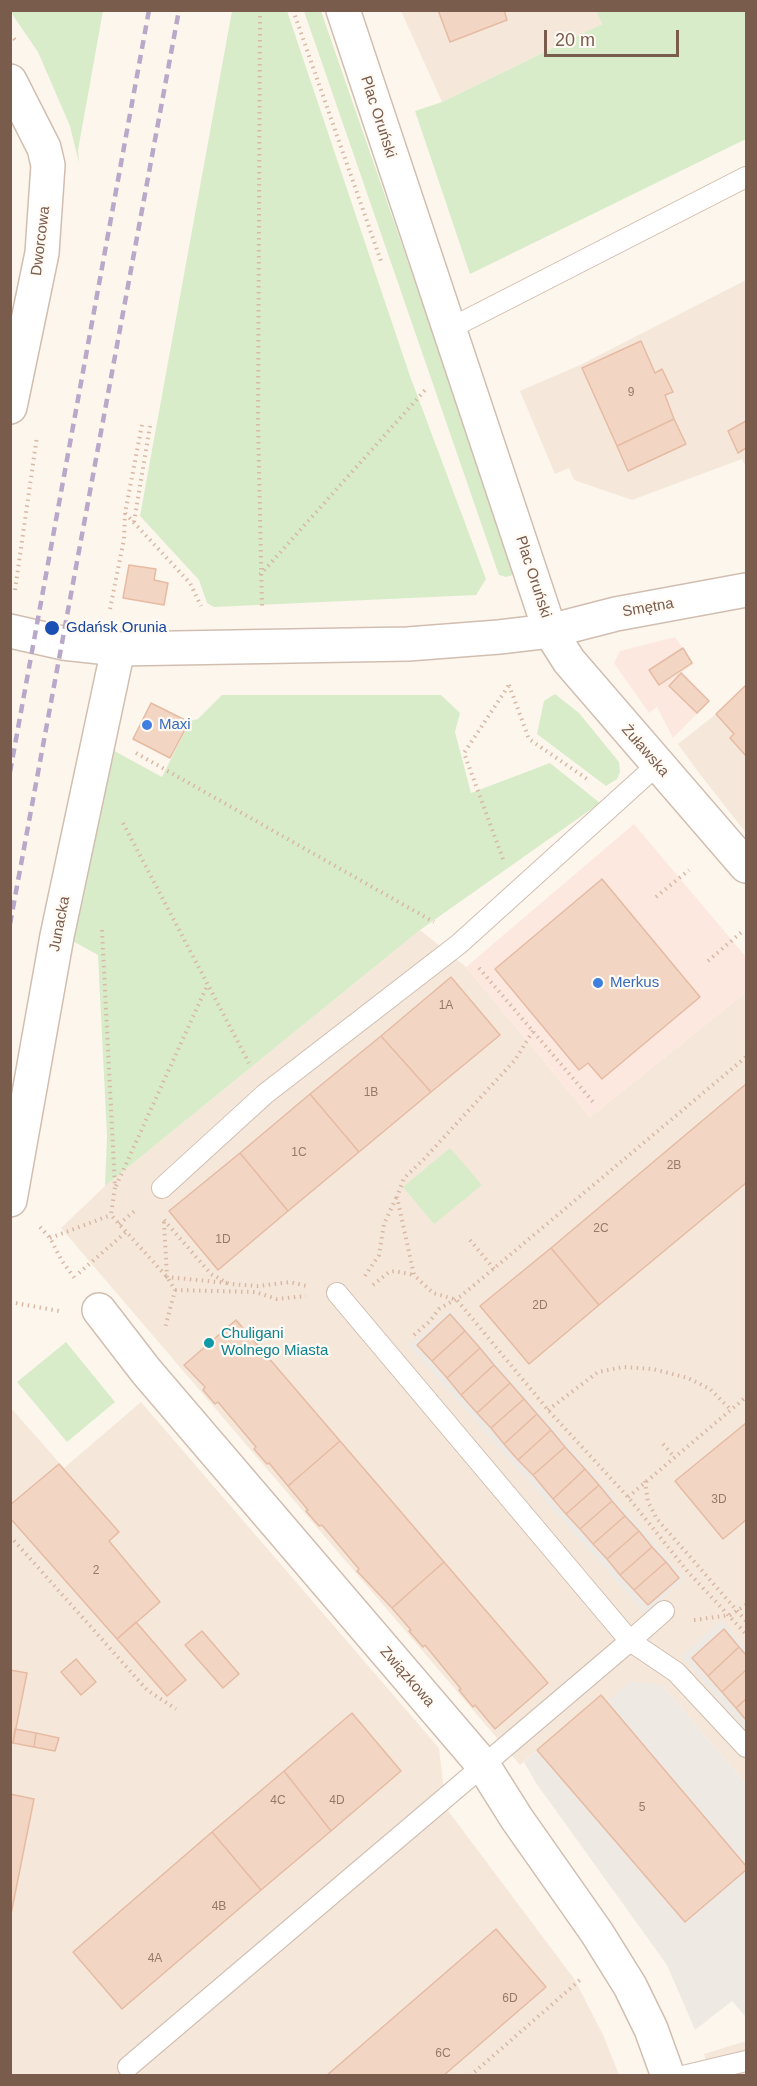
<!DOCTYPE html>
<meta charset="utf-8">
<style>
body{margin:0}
#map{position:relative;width:757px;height:2086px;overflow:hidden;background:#fdf6ec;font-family:Arial,sans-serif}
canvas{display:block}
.frame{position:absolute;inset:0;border:12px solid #7a5c4d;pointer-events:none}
.scale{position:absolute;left:544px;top:30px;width:135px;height:27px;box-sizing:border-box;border:3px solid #7a5c4d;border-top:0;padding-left:8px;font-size:18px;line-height:21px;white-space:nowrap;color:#7a5c4d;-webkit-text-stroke:4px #fffaf3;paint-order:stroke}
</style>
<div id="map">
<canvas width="757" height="2086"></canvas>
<div class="frame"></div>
<div class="scale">20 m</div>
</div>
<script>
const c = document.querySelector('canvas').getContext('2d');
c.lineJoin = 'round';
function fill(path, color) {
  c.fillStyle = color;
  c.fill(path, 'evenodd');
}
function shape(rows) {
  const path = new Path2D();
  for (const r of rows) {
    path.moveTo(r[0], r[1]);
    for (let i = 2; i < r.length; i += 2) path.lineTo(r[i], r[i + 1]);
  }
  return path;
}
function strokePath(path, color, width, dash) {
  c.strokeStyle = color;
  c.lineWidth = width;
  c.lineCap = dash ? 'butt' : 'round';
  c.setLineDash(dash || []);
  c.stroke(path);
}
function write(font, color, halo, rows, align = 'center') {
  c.font = font + ' Arial,sans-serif';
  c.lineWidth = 4.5;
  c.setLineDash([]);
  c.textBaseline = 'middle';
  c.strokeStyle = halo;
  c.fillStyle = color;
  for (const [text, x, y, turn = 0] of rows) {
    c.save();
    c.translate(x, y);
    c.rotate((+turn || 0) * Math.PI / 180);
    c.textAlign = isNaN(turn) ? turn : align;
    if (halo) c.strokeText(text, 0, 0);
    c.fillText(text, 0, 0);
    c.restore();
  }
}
const residential = shape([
 [401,11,596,11,602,24,442,102],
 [746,280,746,468,742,459,632,500,574,480,569,468,555,474,520,391,580,365],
 [746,685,746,833,699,773,678,744,716,714],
 [420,930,466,967,590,1117,746,992,746,1784,662,1685,608,1702,601,1696,520,1765,61,1228,105,1186],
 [141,1402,439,1748,446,1808,575,1980,604,2037,619,2075,11,2075,10,1407,64,1468],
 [746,2041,746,2075,710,2075,704,2054]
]);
const commercial = shape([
 [675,637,694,664,682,672,710,701,673,738,657,707,649,713,614,663,620,651],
 [634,824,746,957,746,992,590,1117,466,967]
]);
const industrial = shape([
 [450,1310,685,1578,645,1614,409,1346],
 [722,1620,746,1649,746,1733,681,1656],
 [631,1681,662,1685,746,1784,746,2017,732,2001,695,2030,667,1965,536,1783,524,1762,601,1695,608,1701]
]);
const green = shape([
 [10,11,103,11,78,150,79,163,70,126,38,52],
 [232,11,287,11,410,376,486,579,476,595,214,607,207,603,199,580,140,516],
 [304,11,321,11,516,574,506,577,499,575],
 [596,11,746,11,746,139,470,274,415,111,442,102,602,24],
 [555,694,579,713,619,762,620,772,617,779,606,786,537,734,544,701],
 [222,695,441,695,460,713,455,732,471,793,550,763,600,803,420,930,105,1186,107,1136,98,955,69,939,109,748,162,777,190,721,198,719],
 [450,1148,482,1185,434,1224,403,1187],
 [66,1342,115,1402,67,1442,17,1382]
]);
const building = shape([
 [438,10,504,10,507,20,450,42,438,10],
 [641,341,655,373,662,369,673,392,665,395,674,419,617,446,582,368,641,341],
 [674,419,686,444,628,471,617,446,674,419],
 [746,421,746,448,738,453,728,431,746,421],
 [129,565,156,569,154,580,168,583,164,605,123,598,129,565],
 [683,648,692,663,659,685,649,670,683,648],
 [681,673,709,701,697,713,669,686,681,673],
 [746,685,746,756,730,738,734,734,716,714,746,685],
 [151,703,189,722,170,758,133,739,151,703],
 [602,879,700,997,602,1079,588,1063,579,1070,495,969,602,879],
 [451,977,500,1035,431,1092,381,1036,451,977],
 [381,1036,431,1092,359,1152,310,1094,381,1036],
 [746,1084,746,1183,599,1305,551,1248,746,1084],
 [310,1094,359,1152,288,1211,240,1153,310,1094],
 [240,1153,288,1211,218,1270,169,1211,240,1153],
 [551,1248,599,1305,529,1364,480,1306,551,1248],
 [450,1314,465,1331,432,1361,417,1345,450,1314],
 [236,1320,340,1441,288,1486,269,1463,267,1464,254,1449,256,1447,218,1402,215,1404,203,1390,205,1387,184,1365,236,1320],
 [465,1331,480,1348,447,1378,432,1361,465,1331],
 [480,1348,494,1365,461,1395,447,1378,480,1348],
 [494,1365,510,1383,477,1413,461,1395,494,1365],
 [510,1383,524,1399,491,1428,477,1413,510,1383],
 [524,1399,537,1414,504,1444,491,1428,524,1399],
 [537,1414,551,1430,518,1460,504,1444,537,1414],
 [746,1423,746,1520,723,1539,675,1481,746,1423],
 [551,1430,565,1447,533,1475,518,1460,551,1430],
 [340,1441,444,1562,392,1608,357,1571,359,1569,322,1525,319,1526,306,1511,308,1510,288,1486,340,1441],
 [565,1447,585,1469,553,1499,533,1475,565,1447],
 [59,1464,119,1532,109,1541,160,1602,117,1639,10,1518,10,1505,59,1464],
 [585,1469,599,1485,566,1514,553,1499,585,1469],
 [599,1485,612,1501,580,1529,566,1514,599,1485],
 [612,1501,625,1516,593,1544,580,1529,612,1501],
 [625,1516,639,1531,607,1559,593,1544,625,1516],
 [639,1531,652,1547,620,1575,607,1559,639,1531],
 [652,1547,666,1562,634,1590,620,1575,652,1547],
 [444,1562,548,1683,495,1729,475,1705,473,1707,459,1690,461,1689,425,1645,423,1647,409,1631,411,1630,392,1608,444,1562],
 [666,1562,679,1578,648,1605,634,1590,666,1562],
 [136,1622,186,1680,167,1696,117,1639,136,1622],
 [724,1629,739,1647,708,1676,692,1658,724,1629],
 [202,1631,239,1674,223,1688,185,1645,202,1631],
 [739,1647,746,1655,746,1670,722,1692,708,1676,739,1647],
 [76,1659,96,1682,81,1695,61,1672,76,1659],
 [10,1670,27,1673,13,1743,10,1742,10,1670],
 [746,1670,746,1699,736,1708,722,1692,746,1670],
 [601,1695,746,1866,746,1870,685,1922,537,1750,601,1695],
 [746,1699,746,1720,736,1708,746,1699],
 [352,1713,401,1771,331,1831,284,1771,352,1713],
 [15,1729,36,1733,34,1747,13,1743,15,1729],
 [36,1733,59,1738,55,1751,34,1747,36,1733],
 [284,1771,331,1831,261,1890,212,1832,284,1771],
 [10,1794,34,1799,10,1919,10,1794],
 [212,1832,261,1890,122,2009,73,1952,212,1832],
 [496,1929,546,1987,443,2076,326,2076,496,1929]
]);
const path = shape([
 [260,10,258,423,262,607],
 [293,10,382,264],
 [10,12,11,10],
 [10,34,16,41],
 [142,425,125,513,190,583,201,606],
 [134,522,150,426],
 [260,575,426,389],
 [15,590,37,436],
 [110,609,124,539,125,513],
 [509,685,529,739,590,781],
 [136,753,434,922],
 [123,823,249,1063],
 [503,859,464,753,509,685],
 [656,897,689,870],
 [102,930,115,1187,111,1215,167,1277,175,1290,165,1328],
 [708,961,744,930],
 [479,968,594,1103],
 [533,1031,515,1060,423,1160,404,1178,397,1197,414,1275,433,1293,457,1300,548,1410,628,1497,688,1572,746,1634],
 [116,1186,207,986],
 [164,1220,211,1274,229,1284,258,1286,290,1282,306,1286],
 [164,1222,167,1277,227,1283],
 [119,1224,137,1209],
 [40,1227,50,1238,62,1261,76,1280],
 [50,1238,111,1215],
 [470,1240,494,1269],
 [79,1273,126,1232],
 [365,1276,379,1255,384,1224,396,1198],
 [373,1285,389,1272,395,1271,414,1275],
 [175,1290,255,1292,277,1299,306,1296],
 [10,1302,59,1311],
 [414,1335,430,1321,439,1309,461,1296,746,1057],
 [548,1410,598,1372,623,1367,653,1369,688,1378,710,1389,731,1410],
 [663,1444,674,1457],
 [645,1481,648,1502,657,1519,746,1621],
 [628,1497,746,1397],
 [10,1536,147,1690,176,1709],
 [694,1620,730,1615,746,1605],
 [470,2076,580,1980]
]);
const service = shape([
 [449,329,746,177],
 [162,1188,265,1094,459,944,657,765],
 [664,1611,630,1641,676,1672,746,1747],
 [128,2067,630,1641,337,1293],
 [683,2076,746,2061]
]);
const minor = shape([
 [343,10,550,631,569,661,746,866],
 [10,1200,57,936,118,649],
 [99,1310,146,1371,483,1765,517,1819,597,1933,630,1986,651,2029,668,2076]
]);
const tertiary = shape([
 [10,81,44,148,48,165,42,253,10,407],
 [10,631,63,643,118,649,408,644,499,637,550,631,616,614,746,590]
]);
const rail = shape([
 [10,772,149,10],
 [10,924,179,10]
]);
const markers = [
 [52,628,8,"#1a4fb4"],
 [147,725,6,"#3f7fe0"],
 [598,983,6,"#3f7fe0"],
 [209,1343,6,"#0f9aa8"]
];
const numberNames = [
 ["9",631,393],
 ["1A",446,1006],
 ["1B",371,1093],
 ["1C",299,1153],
 ["2B",674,1166],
 ["2C",601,1229],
 ["1D",223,1240],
 ["2D",540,1306],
 ["3D",719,1500],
 ["2",96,1571],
 ["4C",278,1801],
 ["4D",337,1801],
 ["5",642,1808],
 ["4B",219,1907],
 ["4A",155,1959],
 ["6D",510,1999],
 ["6C",443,2054]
];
const streetNames = [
 ["Plac Oruński",378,117,72],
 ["Dworcowa",41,241,-83],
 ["Plac Oruński",533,577,72],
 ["Smętna",648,608,-10],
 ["Żuławska",645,751,49],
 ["Junacka",60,924,-79],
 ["Związkowa",407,1677,49]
];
const transitNames = [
 ["Gdańsk Orunia",66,628]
];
const shopNames = [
 ["Maxi",159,725],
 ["Merkus",610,983]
];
const cultureNames = [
 ["Chuligani",221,1334],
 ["Wolnego Miasta",221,1351]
];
fill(residential, '#f5e8da');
fill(commercial, '#fde8e0');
fill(industrial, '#efe9e4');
fill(green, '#d8ecc9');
fill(building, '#f3d5c3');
strokePath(building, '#e6bba3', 1.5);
strokePath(service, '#d1beb0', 22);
strokePath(minor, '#d1beb0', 36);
strokePath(tertiary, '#d1beb0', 36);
strokePath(path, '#d9b8a5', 4, [1.5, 4.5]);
strokePath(service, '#fff', 20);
strokePath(minor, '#fff', 33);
strokePath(tertiary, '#fff', 33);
strokePath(rail, '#b9a8c9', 4.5, [9, 6]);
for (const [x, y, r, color] of markers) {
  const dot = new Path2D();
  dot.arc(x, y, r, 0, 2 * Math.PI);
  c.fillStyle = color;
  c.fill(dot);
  strokePath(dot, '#fffaf3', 2);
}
write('12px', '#987a6a', null, numberNames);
write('15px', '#7a5c4d', '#fffaf3', streetNames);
write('15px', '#164399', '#fffaf3', transitNames, 'left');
write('15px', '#366cbe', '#fffaf3', shopNames, 'left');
write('15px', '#0d838f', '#fffaf3', cultureNames, 'left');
</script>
